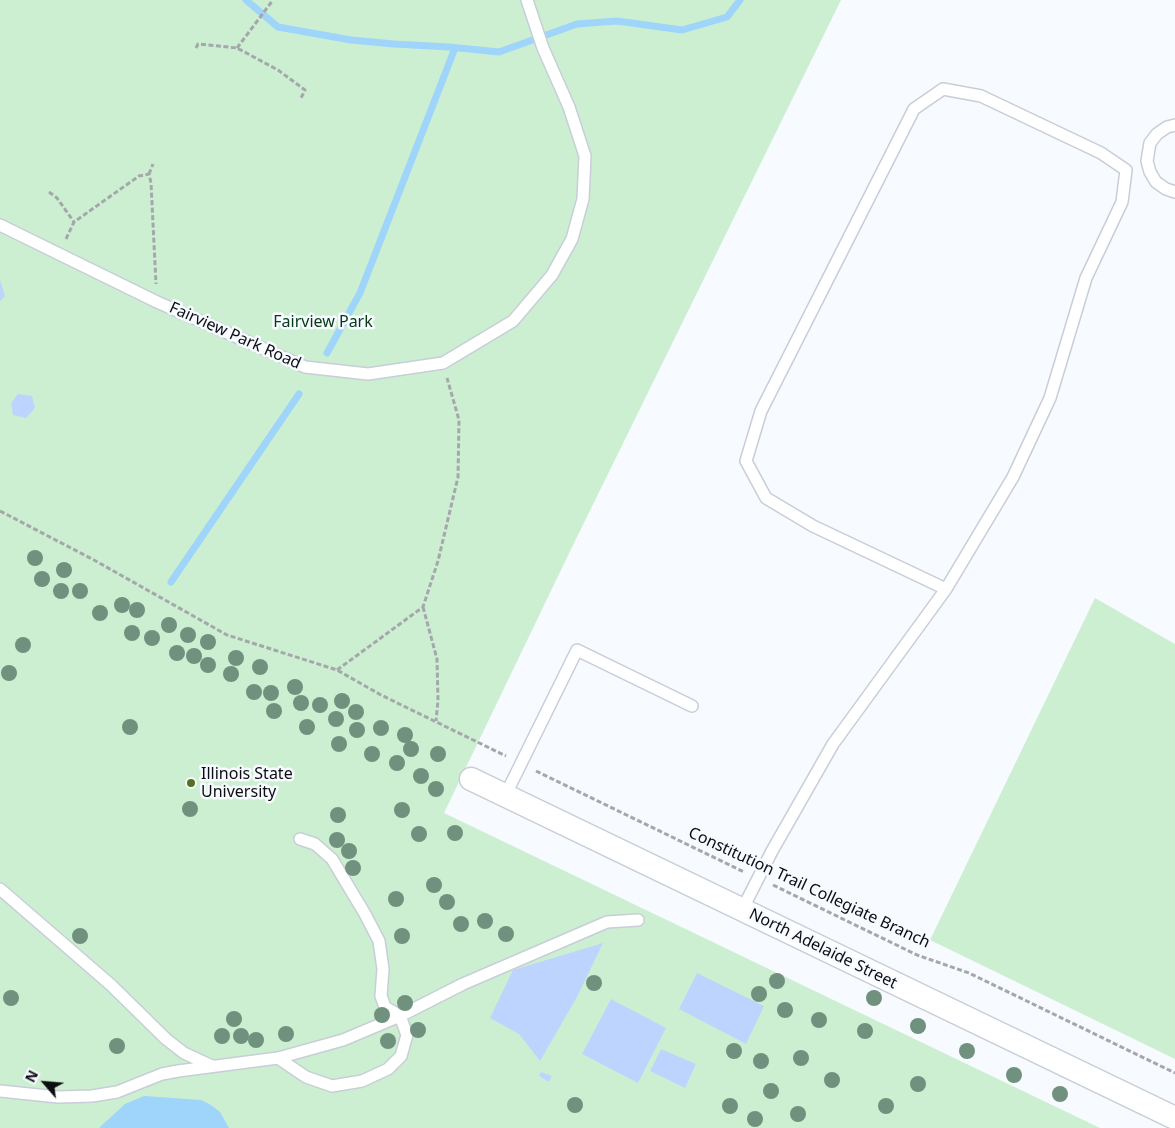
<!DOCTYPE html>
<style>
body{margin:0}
#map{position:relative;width:1175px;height:1128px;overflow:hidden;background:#f7faff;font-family:"Noto Sans",sans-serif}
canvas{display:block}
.north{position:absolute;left:20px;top:1058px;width:50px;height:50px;-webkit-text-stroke:4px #f7faff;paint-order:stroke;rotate:297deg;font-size:14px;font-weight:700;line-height:20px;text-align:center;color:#0c0e12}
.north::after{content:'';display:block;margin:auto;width:18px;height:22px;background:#0c0e12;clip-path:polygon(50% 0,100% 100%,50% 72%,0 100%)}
</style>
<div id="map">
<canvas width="1175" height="1128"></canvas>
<div class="north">N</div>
</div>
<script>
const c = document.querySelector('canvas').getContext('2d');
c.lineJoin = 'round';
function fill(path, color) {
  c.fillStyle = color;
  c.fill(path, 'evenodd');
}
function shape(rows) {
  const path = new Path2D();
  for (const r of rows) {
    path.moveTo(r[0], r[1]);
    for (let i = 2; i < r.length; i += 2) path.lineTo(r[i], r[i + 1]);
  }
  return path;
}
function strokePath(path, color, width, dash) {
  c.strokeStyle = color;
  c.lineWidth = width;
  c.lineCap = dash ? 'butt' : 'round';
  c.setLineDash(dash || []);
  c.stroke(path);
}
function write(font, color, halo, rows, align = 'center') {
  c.font = font + ' "Noto Sans",sans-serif';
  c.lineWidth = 5;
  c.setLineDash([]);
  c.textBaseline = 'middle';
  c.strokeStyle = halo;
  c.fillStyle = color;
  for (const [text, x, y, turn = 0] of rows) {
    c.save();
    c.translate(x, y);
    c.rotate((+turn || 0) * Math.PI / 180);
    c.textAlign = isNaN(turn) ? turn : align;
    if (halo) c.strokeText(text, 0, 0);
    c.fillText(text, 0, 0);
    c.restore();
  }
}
const green = shape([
 [0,0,841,0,574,543,444,813,1100,1128,0,1128],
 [1095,598,1175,644,1175,1059,930,940]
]);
const water = shape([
 [144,1096,201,1100,211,1105,220,1112,229,1128,99,1128,125,1104]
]);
const stream = shape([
 [246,0,278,27,351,40,394,44,449,47,499,52,577,24,617,21,682,30,727,17,740,0],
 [327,353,360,293,455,48],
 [171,582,299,394]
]);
const building = shape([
 [0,280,5,296,0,301],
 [18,394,32,396,35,408,26,418,13,415,11,403],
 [603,943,577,997,540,1061,519,1034,490,1018,513,970],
 [697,973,764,1006,746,1044,679,1009],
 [611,999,666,1028,638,1083,582,1054],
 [661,1049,696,1064,685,1088,650,1071],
 [541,1072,552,1076,549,1082,539,1076]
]);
const path = shape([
 [196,48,198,44,237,48,278,70,305,90,301,98],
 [237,48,273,0],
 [149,174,153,164],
 [49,192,57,198,74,222],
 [66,239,74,222,139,176,149,174,151,183,156,284],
 [0,511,94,560,227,635,337,670,381,695,506,756],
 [423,607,437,659,438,700,436,721],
 [337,670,423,607,438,561,458,477,459,420,447,378],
 [536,771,744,872],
 [773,885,917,955,969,973,1175,1073]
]);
const service = shape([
 [1175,125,1167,127,1157,134,1150,143,1147,161,1150,172,1156,182,1166,189,1175,192],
 [0,225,157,302,305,367,368,374,443,363,513,321,552,275,572,239,583,199,585,156,569,107,543,48,527,0],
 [505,796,577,650,692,706],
 [0,889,111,985,166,1039,184,1053,212,1066],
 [742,910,772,851,833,744,946,589,1013,477,1050,398,1086,278,1122,202,1126,170,1101,153,981,96,943,89,914,109,761,411,746,461,766,498,813,526,946,589],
 [278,1058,306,1077,332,1086,362,1081,388,1069,401,1056,407,1035,400,1016,385,1007,381,996,383,969,379,941,365,914,332,859,315,844,300,839],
 [0,1091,58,1097,92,1096,117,1092,162,1074,178,1071,278,1058,343,1040,400,1016,463,984,607,922,638,920]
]);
const minor = shape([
 [471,779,1175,1118]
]);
const trees = [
 [35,558],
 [64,570],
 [42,579],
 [61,591],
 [80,591],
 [122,605],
 [137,610],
 [100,613],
 [169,625],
 [132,633],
 [188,635],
 [152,638],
 [208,642],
 [23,645],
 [177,653],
 [194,656],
 [236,658],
 [208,665],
 [260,667],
 [9,673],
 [231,674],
 [295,687],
 [254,692],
 [271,693],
 [342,701],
 [301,703],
 [320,705],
 [274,711],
 [356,712],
 [336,719],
 [130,727],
 [307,727],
 [381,728],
 [357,730],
 [405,735],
 [339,744],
 [411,749],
 [372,754],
 [438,754],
 [397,763],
 [421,776],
 [436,789],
 [190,809],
 [402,810],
 [338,815],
 [455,833],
 [419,834],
 [337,840],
 [349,851],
 [353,868],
 [434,885],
 [396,899],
 [447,902],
 [485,921],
 [461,924],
 [506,934],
 [80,936],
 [402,936],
 [777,981],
 [594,983],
 [759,994],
 [11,998],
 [874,998],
 [405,1003],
 [785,1010],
 [382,1015],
 [234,1019],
 [819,1020],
 [918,1026],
 [418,1030],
 [865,1031],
 [286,1034],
 [222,1036],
 [241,1036],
 [256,1040],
 [388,1041],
 [117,1046],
 [734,1051],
 [967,1051],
 [801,1058],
 [761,1061],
 [1014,1075],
 [832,1080],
 [918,1084],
 [771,1091],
 [1060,1094],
 [575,1105],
 [730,1106],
 [886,1106],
 [798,1114],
 [755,1119]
];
const markers = [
 [191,783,5,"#567023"]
];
const parkNames = [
 ["Fairview Park",323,322]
];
const streetNames = [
 ["Fairview Park Road",235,336,24],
 ["Constitution Trail Collegiate Branch",809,888,25],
 ["North Adelaide Street",823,949,26]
];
const poiNames = [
 ["Illinois State",201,774],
 ["University",201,792]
];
fill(green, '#cdefd1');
fill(water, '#9fd4fb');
strokePath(stream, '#9fd4fb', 7);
fill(building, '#bdd5fe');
strokePath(service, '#c7ced8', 14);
strokePath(minor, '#c7ced8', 25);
strokePath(path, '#a4a7ab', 3, [5, 2.5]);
strokePath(service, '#fff', 11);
strokePath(minor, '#fff', 22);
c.fillStyle = '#70917e';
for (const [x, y] of trees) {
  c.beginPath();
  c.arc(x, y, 8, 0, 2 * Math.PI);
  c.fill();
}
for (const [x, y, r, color] of markers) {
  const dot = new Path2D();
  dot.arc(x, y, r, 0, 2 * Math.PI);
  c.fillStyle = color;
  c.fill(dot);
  strokePath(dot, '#f7faff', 2);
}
write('16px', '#023b14', '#f7faff', parkNames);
write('16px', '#0c0e12', '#f7faff', streetNames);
write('16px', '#0c0e12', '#f7faff', poiNames, 'left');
</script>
